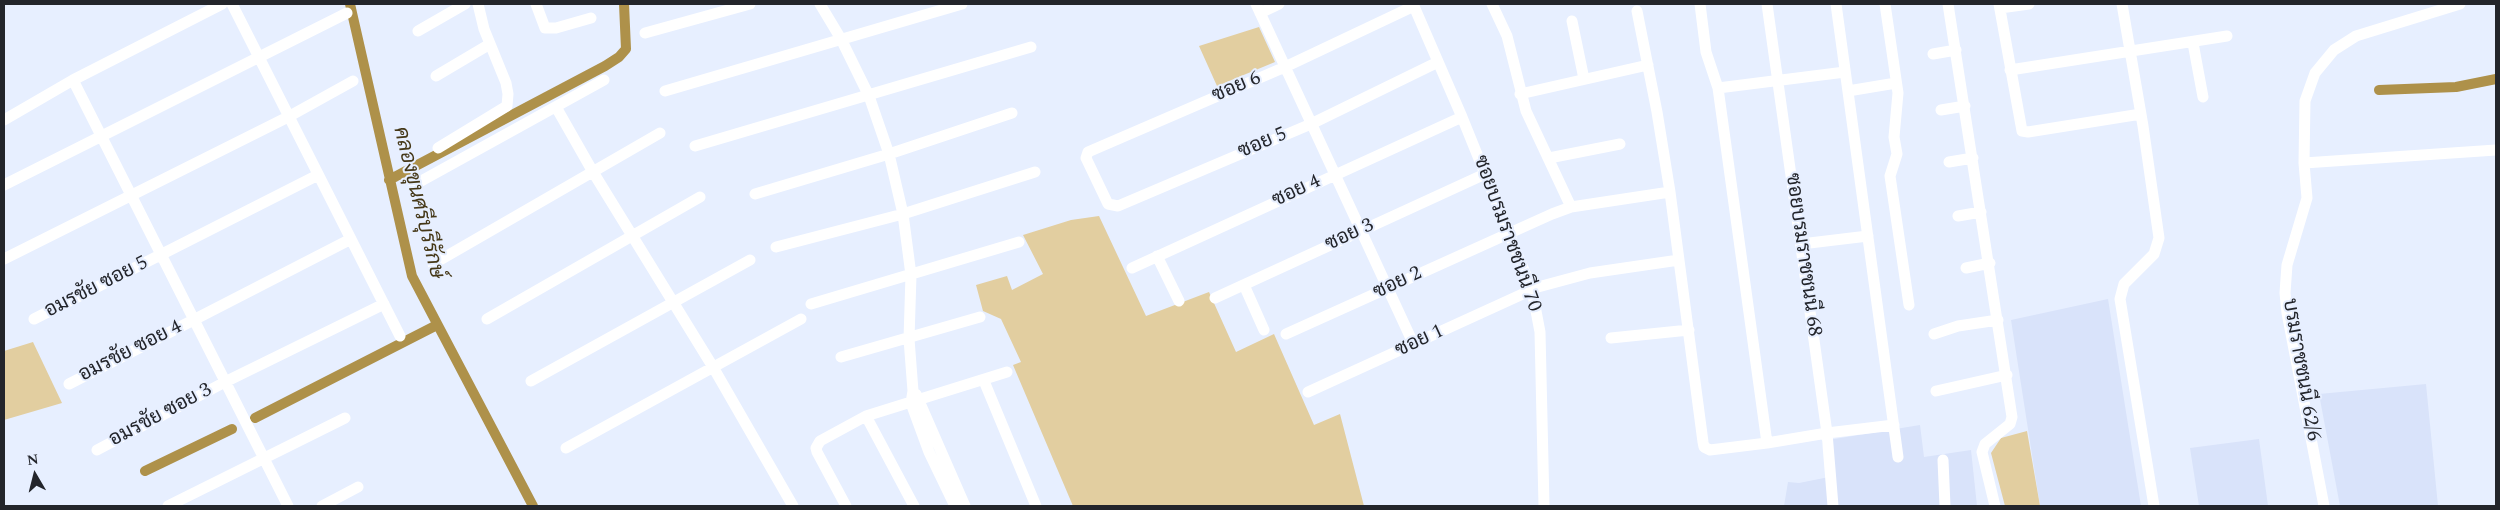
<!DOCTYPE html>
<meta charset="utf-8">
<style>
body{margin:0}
#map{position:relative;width:2500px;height:510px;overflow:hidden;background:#e7efff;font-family:Spectral,serif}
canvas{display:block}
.frame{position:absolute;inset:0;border:5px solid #23252b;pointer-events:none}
.north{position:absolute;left:10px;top:450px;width:50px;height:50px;-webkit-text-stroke:4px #e7efff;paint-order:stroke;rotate:352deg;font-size:14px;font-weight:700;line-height:20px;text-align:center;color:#23252b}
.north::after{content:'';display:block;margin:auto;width:18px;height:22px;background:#23252b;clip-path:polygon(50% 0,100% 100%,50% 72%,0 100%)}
</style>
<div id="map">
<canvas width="2500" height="510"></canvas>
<div class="frame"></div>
<div class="north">N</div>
</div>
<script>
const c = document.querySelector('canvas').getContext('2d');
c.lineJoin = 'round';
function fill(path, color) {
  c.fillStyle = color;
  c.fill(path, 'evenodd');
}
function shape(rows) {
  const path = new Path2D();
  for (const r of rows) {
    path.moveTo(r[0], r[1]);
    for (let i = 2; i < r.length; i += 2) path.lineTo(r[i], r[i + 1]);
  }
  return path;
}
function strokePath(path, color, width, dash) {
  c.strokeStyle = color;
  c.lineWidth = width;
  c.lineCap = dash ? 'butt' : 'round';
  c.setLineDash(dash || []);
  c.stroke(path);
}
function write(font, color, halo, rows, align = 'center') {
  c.font = font + ' Spectral,Sarabun,serif';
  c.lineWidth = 4;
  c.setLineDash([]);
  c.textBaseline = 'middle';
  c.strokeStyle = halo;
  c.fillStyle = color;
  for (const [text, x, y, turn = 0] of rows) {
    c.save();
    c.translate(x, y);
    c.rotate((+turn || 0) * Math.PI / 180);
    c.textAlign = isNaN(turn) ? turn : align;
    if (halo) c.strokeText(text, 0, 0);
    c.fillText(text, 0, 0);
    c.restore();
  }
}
const built = shape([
 [2108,299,2141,506,2040,506,2011,320],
 [2426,384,2438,506,2340,506,2319,394],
 [1920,425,1924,457,1971,450,1977,506,1784,506,1788,482,1799,483,1829,477,1822,441],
 [2259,439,2268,506,2199,506,2190,448]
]);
const green = shape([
 [1259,27,1275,62,1217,86,1199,46],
 [1099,216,1146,316,1209,292,1236,352,1274,334,1314,425,1340,414,1364,506,1073,506,1013,365,1021,362,1001,319,983,311,976,285,1007,276,1012,290,1043,274,1023,235,1071,220],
 [33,342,62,403,4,420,4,351],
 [2027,431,2040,506,2005,506,1991,453,2001,438]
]);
const canal = shape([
 [350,4,412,276,533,506],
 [2379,90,2456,87,2496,79],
 [389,180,605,66,619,57,626,49,624,4],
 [255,418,437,325],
 [145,471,232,429]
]);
const minor = shape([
 [232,4,400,336],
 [536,4,545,28,556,28,591,18],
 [820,4,841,39,869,96,889,154,903,214,911,275,909,339,913,391,911,403,929,452,955,506],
 [1256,4,1414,345],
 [1413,4,1462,117,1532,290,1540,332,1544,506],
 [1492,4,1507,36,1526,111,1571,207],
 [1700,4,1706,52,1718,88,1767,443,1827,433,1894,425],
 [1767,4,1827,433,1833,506],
 [1836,4,1898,457],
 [1885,4,1898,93,1894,137,1897,154,1890,176,1909,305],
 [1948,4,2012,417,2010,424,1985,444,1982,452,1995,506],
 [1999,4,2022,131,2028,132,2141,114],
 [2122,4,2143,126,2159,238,2154,254,2124,284,2120,299,2154,506],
 [1414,6,1285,67,1088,152,1086,158,1108,204,1118,206,1311,124,1438,62],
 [2000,8,2029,4],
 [1637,11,1657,112,1670,192,1703,442,1704,447,1710,450,1767,443],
 [1260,13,1279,4],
 [1572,21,1584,79],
 [418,31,465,4],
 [645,33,750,4],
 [2193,43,2203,97],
 [1933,54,1956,50],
 [2010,70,2227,36],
 [436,76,490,44],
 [73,80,288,506],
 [1718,88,1845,72],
 [665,91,962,4],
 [1848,91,1896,83],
 [1520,94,1648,65],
 [556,107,593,172,713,367,793,506],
 [1941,110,1965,106],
 [4,120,73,80,222,4],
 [695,146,1031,47],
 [438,148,507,106,508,94,506,83,484,29,478,4],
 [1549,158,1620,144],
 [1949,162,1973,158],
 [2304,163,2496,150],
 [4,185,347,13],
 [414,185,604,80],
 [755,194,889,154,1012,113],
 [1958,216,1981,212],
 [1801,244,1868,236],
 [776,247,903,214,1035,172],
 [1157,256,1179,301],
 [4,259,288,117,353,81],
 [433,264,660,133],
 [1132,268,1462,117],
 [1966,268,1990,263],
 [1244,285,1264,330],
 [1215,298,1485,174],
 [811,304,1019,242],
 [34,319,318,175],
 [487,319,700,197],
 [1286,334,1552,214,1571,207,1670,192],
 [1934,334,1958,326,1998,320],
 [1611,338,1689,330],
 [841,357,980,317],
 [531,381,750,260],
 [984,381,1036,506],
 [69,384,351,239],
 [1936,391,2007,375],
 [1308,392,1538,287,1590,273,1679,260],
 [916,394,965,506],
 [866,416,914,506],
 [566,448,801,319],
 [97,450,225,382,384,304],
 [1943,460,1945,506],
 [168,506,345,418],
 [322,506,358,487],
 [846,506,817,452,816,448,820,441,866,416,1007,372],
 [2324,506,2287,313,2285,293,2287,265,2307,198,2304,163,2305,101,2315,73,2334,50,2356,36,2460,4]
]);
const streetNames = [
 ["ซอย 6",1237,88,-23],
 ["ซอย 5",1263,144,-23],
 ["ซอย 4",1297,192,-25],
 ["ซอยบรมราชชนนี 70",1506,234,70],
 ["ซอย 3",1350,236,-25],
 ["ซอยบรมราชชนนี 68",1802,255,82],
 ["ซอย 2",1398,284,-25],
 ["อมรชัย ซอย 5",97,288,-27],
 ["ซอย 1",1420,342,-25],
 ["อมรชัย ซอย 4",131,352,-27],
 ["บรมราชชนนี 62/6",2300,370,80],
 ["อมรชัย ซอย 3",161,416,-28]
];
const waterNames = [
 ["คลองขุนศรีบุรีรักษ์",417,203,76]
];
fill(built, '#d9e3fa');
fill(green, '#e2cea0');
strokePath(canal, '#ae914a', 10);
strokePath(minor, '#fff', 11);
write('20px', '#23252b', '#e7efff', streetNames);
write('italic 21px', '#453818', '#e7efff', waterNames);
</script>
